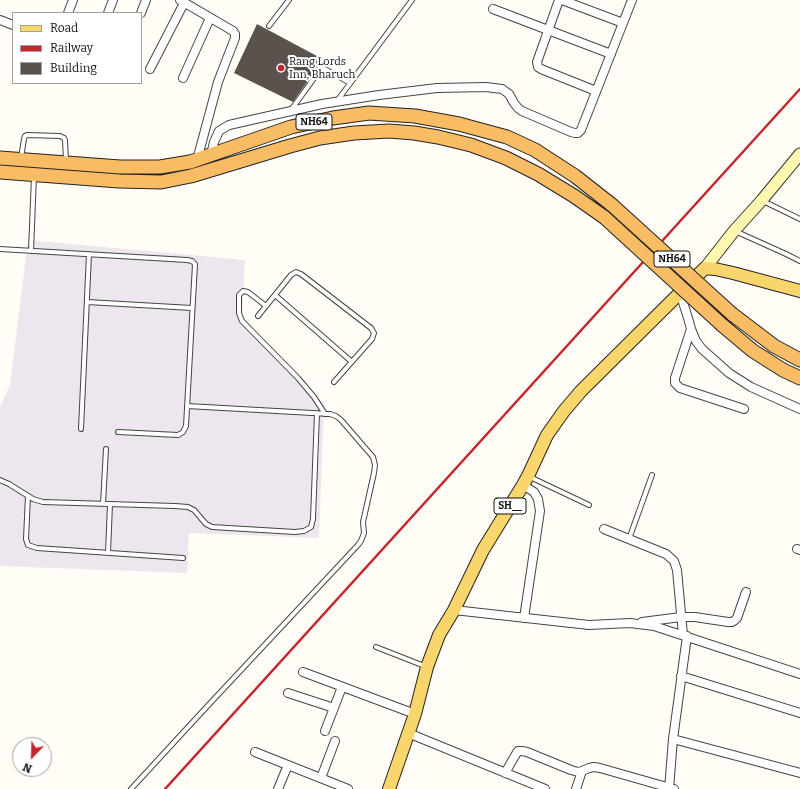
<!DOCTYPE html>
<style>
body{margin:0}
#map{position:relative;width:800px;height:789px;overflow:hidden;background:#fffdf5;font-family:Bitter,serif}
canvas{display:block}
.legend{position:absolute;left:12px;top:12px;width:130px;height:72px;box-sizing:border-box;background:#fff;border:1px solid #a0a0a0;margin:0;padding:5px 7px;list-style:none;font-size:12px;color:#111}
.legend li{display:flex;align-items:center;gap:8px;height:20px}
.legend b{width:20px;border:1px solid #a0a0a0}
.north{position:absolute;left:12px;top:737px;width:40px;height:40px;box-sizing:border-box;background:#fff;border:1px solid #a0a0a0;border-radius:50%;rotate:203deg;font-size:11px;font-weight:700;line-height:16px;text-align:center;color:#111}
.north::after{content:'';display:block;margin:auto;width:14px;height:18px;background:#c4262e;clip-path:polygon(50% 0,100% 100%,50% 72%,0 100%)}
</style>
<div id="map">
<canvas width="800" height="789"></canvas>
<ul class="legend">
<li><b style="height:5px;background:#f9d66b"></b>Road</li>
<li><b style="height:5px;background:#c4262e"></b>Railway</li>
<li><b style="height:11px;background:#5a524d"></b>Building</li>
</ul>
<div class="north">N</div>
</div>
<script>
const c = document.querySelector('canvas').getContext('2d');
c.lineJoin = 'round';
function fill(path, color) {
  c.fillStyle = color;
  c.fill(path, 'evenodd');
}
function shape(rows) {
  const path = new Path2D();
  for (const r of rows) {
    path.moveTo(r[0], r[1]);
    for (let i = 2; i < r.length; i += 2) path.lineTo(r[i], r[i + 1]);
  }
  return path;
}
function strokePath(path, color, width, dash) {
  c.strokeStyle = color;
  c.lineWidth = width;
  c.lineCap = dash ? 'butt' : 'round';
  c.setLineDash(dash || []);
  c.stroke(path);
}
function write(font, color, halo, rows, align = 'center') {
  c.font = font + ' Bitter,serif';
  c.lineWidth = 4;
  c.setLineDash([]);
  c.textBaseline = 'middle';
  c.strokeStyle = halo;
  c.fillStyle = color;
  for (const [text, x, y, turn = 0] of rows) {
    c.save();
    c.translate(x, y);
    c.rotate((+turn || 0) * Math.PI / 180);
    c.textAlign = isNaN(turn) ? turn : align;
    if (halo) c.strokeText(text, 0, 0);
    c.fillText(text, 0, 0);
    c.restore();
  }
}
const industrial = shape([
 [28,240,245,260,242,318,324,404,319,538,189,533,187,573,0,566,0,407,10,385]
]);
const building = shape([
 [257,24,330,63,328,66,322,66,317,68,293,102,234,73]
]);
const service = shape([
 [269,26,289,0],
 [337,101,412,0],
 [291,110,320,70,322,69,325,69,350,83],
 [21,158,24,139,25,136,27,135,60,136,64,138,65,140,66,161],
 [763,201,800,219],
 [735,231,786,254,800,261],
 [0,249,187,260,192,261,195,264,186,426,183,432,178,435,118,432],
 [31,251,34,176],
 [275,295,352,362],
 [87,302,192,308],
 [266,306,248,292,243,291,239,295,239,313,242,321,298,378,314,397,325,414],
 [258,316,291,275,296,272,301,274,371,328,374,333,372,339,334,382],
 [81,429,89,254],
 [530,477,589,505],
 [0,480,9,484,33,499,43,502,175,506,188,507,194,510,206,524,212,527,295,532,304,531,311,527,313,519,317,413],
 [28,496,26,539,28,545,37,548,183,558],
 [103,504,106,449],
 [629,539,652,475],
 [108,553,110,504],
 [376,647,427,667],
 [131,789,201,713,358,545,361,541,364,533,363,522,374,473,375,465,373,457,341,420,336,416,330,414,187,406]
]);
const minor = shape([
 [180,0,233,31,235,34,235,38,218,82,197,160],
 [559,0,537,62,538,67,541,69,596,91],
 [562,0,623,23],
 [493,9,611,54],
 [68,13,73,0],
 [108,13,113,0],
 [141,13,146,0],
 [0,20,13,25],
 [150,69,184,3],
 [183,78,210,18],
 [211,155,214,142,219,131,229,125,322,104,379,95,437,88,486,87,502,89,509,94,514,103,518,108,522,111,571,132,575,133,578,133,581,130,632,0],
 [680,293,688,318,691,329,696,341,702,349,729,373,751,387,800,409],
 [691,329,675,378,675,383,680,388,744,409],
 [523,485,534,492,538,499,540,511,524,618],
 [604,529,666,554,674,561,677,570,683,635],
 [797,549,800,550],
 [454,610,589,625,630,623,654,626,800,674],
 [642,622,681,617,695,617,728,622,732,622,735,620,737,618,746,592],
 [303,672,415,714],
 [681,676,800,713],
 [288,693,334,708],
 [325,731,342,687],
 [408,733,545,789],
 [673,739,800,773],
 [255,752,348,789],
 [505,773,516,754,518,751,522,751,527,752,571,770,578,772,582,771,589,768,594,767,600,768,674,789],
 [321,778,335,741],
 [278,789,288,765],
 [576,789,582,771],
 [669,789,673,739,687,636]
]);
const secondary = shape([
 [705,268,734,231,762,200,800,154]
]);
const primary = shape([
 [389,789,415,714,427,667,439,635,454,610,483,550,523,485,528,476,547,435,564,411,581,391,705,268,715,269,733,273,800,291]
]);
const trunk = shape([
 [0,158,120,167,160,167,190,162,291,127,333,118,369,113,415,116,459,124,507,137,535,150,575,176,612,205],
 [0,172,119,181,161,182,191,176,290,146,320,138,354,133,389,131,414,133,438,137,471,145,506,158,538,174,574,196,604,217],
 [732,314,774,346,800,360],
 [722,325,753,351,783,370,800,378]
]);
const rail = shape([
 [165,789,800,89]
]);
const trunkBridge = shape([
 [612,205,732,314],
 [604,217,722,325]
]);
const markers = [
 [281,68,4,"#c4262e"]
];
const shields = [
 [314,122,36],
 [672,259,36],
 [510,506,32]
];
const shieldNames = [
 ["NH64",314,122],
 ["NH64",672,259],
 ["SH__",510,506]
];
const poiNames = [
 ["Rang Lords",289,62],
 ["Inn, Bharuch",289,75]
];
fill(industrial, '#eee6ef');
fill(building, '#5a524d');
strokePath(service, '#444', 6);
strokePath(minor, '#444', 10);
strokePath(secondary, '#333', 13);
strokePath(primary, '#222', 14);
strokePath(trunk, '#222', 15);
strokePath(service, '#fff', 4);
strokePath(minor, '#fff', 8);
strokePath(secondary, '#fff6b0', 11);
strokePath(primary, '#f9d66b', 12);
strokePath(trunk, '#f7bc64', 13);
strokePath(rail, '#c4262e', 2.5);
strokePath(trunkBridge, '#222', 15, []);
strokePath(trunkBridge, '#f7bc64', 13);
for (const [x, y, r, color] of markers) {
  const dot = new Path2D();
  dot.arc(x, y, r, 0, 2 * Math.PI);
  c.fillStyle = color;
  c.fill(dot);
  strokePath(dot, '#fff', 1.5);
}
for (const [x, y, w] of shields) {
  const box = new Path2D();
  box.roundRect(x - w / 2, y - 8, w, 16, 3);
  c.fillStyle = '#fff';
  c.fill(box);
  strokePath(box, '#111', 1);
}
write('bold 10px', '#111', null, shieldNames);
write('11px', '#111', '#fff', poiNames, 'left');
</script>
